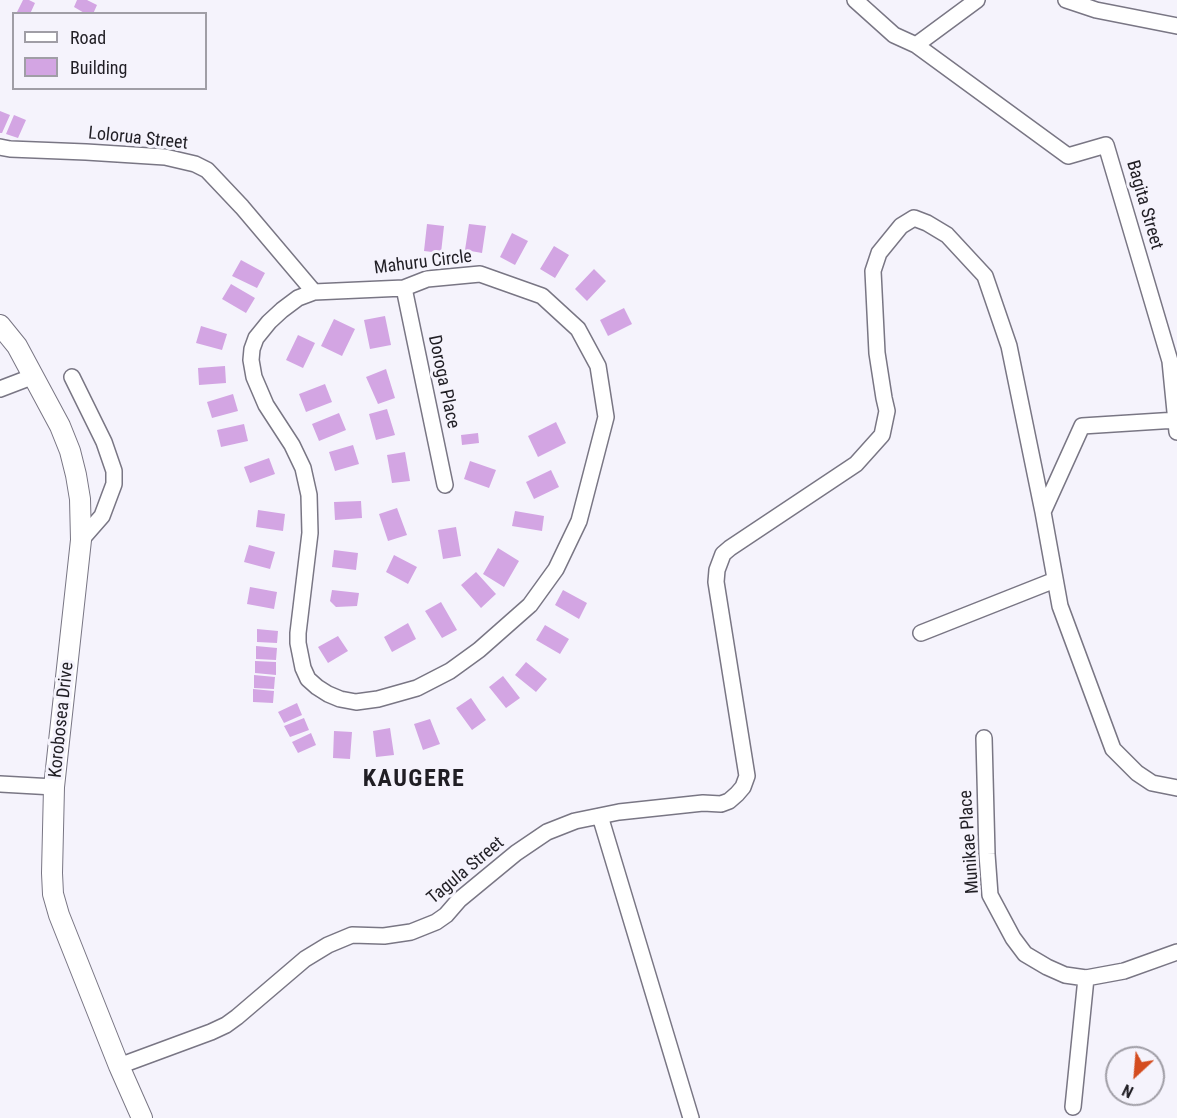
<!DOCTYPE html>
<style>
body{margin:0}
#map{position:relative;width:1177px;height:1118px;overflow:hidden;background:#f5f3fc;font-family:"Roboto Condensed",sans-serif}
canvas{display:block}
.legend{position:absolute;left:12px;top:12px;width:195px;height:78px;box-sizing:border-box;background:#f5f3fc;border:2px solid #a09ea6;margin:0;padding:8px 10px;list-style:none;font-size:18px;color:#201e24}
.legend li{display:flex;align-items:center;gap:12px;height:30px}
.legend b{width:30px;border:2px solid #a09ea6}
.north{position:absolute;left:1105px;top:1046px;width:60px;height:60px;box-sizing:border-box;background:#f5f3fc;border:2px solid #a09ea6;border-radius:50%;rotate:206deg;font-size:16px;font-weight:700;line-height:24px;text-align:center;color:#201e24}
.north::after{content:'';display:block;margin:auto;width:21px;height:27px;background:#d44c1f;clip-path:polygon(50% 0,100% 100%,50% 72%,0 100%)}
</style>
<div id="map">
<canvas width="1177" height="1118"></canvas>
<ul class="legend">
<li><b style="height:8px;background:#fff"></b>Road</li>
<li><b style="height:16px;background:#d3a5e3"></b>Building</li>
</ul>
<div class="north">N</div>
</div>
<script>
const c = document.querySelector('canvas').getContext('2d');
c.lineJoin = 'round';
function fill(path, color) {
  c.fillStyle = color;
  c.fill(path, 'evenodd');
}
function shape(rows) {
  const path = new Path2D();
  for (const r of rows) {
    path.moveTo(r[0], r[1]);
    for (let i = 2; i < r.length; i += 2) path.lineTo(r[i], r[i + 1]);
  }
  return path;
}
function strokePath(path, color, width, dash) {
  c.strokeStyle = color;
  c.lineWidth = width;
  c.lineCap = dash ? 'butt' : 'round';
  c.setLineDash(dash || []);
  c.stroke(path);
}
function write(font, color, halo, rows, align = 'center') {
  c.font = font + ' "Roboto Condensed",sans-serif';
  c.lineWidth = 6;
  c.setLineDash([]);
  c.textBaseline = 'middle';
  c.strokeStyle = halo;
  c.fillStyle = color;
  for (const [text, x, y, turn = 0] of rows) {
    c.save();
    c.translate(x, y);
    c.rotate((+turn || 0) * Math.PI / 180);
    c.textAlign = isNaN(turn) ? turn : align;
    if (halo) c.strokeText(text, 0, 0);
    c.fillText(text, 0, 0);
    c.restore();
  }
}
const building = shape([
 [23,0,29,0,35,3,30,14,16,14],
 [77,0,87,0,97,5,93,14,86,14,74,7],
 [0,111,10,115,2,133,0,133],
 [14,115,26,120,18,138,6,134],
 [427,224,444,226,441,253,424,251],
 [469,224,486,226,482,253,465,250],
 [512,233,528,241,515,265,500,257],
 [554,246,569,255,555,278,540,269],
 [241,260,265,273,257,288,232,276],
 [594,269,606,281,587,301,575,289],
 [231,284,255,298,246,313,222,299],
 [624,308,632,324,608,336,600,320],
 [385,316,391,345,370,349,364,320],
 [334,319,355,329,342,356,321,346],
 [201,326,227,334,222,350,196,343],
 [298,335,315,343,303,368,286,360],
 [225,366,226,383,199,385,198,368],
 [386,369,395,398,378,404,366,377],
 [325,384,332,402,306,412,299,394],
 [233,394,238,411,212,418,207,402],
 [387,409,395,435,376,440,369,414],
 [339,413,346,430,319,441,312,424],
 [556,422,566,443,538,457,528,436],
 [244,424,248,441,221,447,217,430],
 [478,433,479,443,462,445,461,435],
 [353,445,359,464,335,471,329,452],
 [405,452,410,481,392,483,387,455],
 [269,458,275,474,250,483,244,467],
 [470,461,496,470,489,488,464,479],
 [551,470,559,487,534,499,526,482],
 [361,501,362,518,335,520,334,502],
 [397,508,407,535,388,541,379,514],
 [258,510,285,514,283,531,256,527],
 [515,511,544,516,542,531,512,526],
 [456,527,461,556,443,559,438,530],
 [249,545,275,552,270,569,244,562],
 [498,548,519,561,504,587,483,574],
 [334,550,358,553,356,570,332,567],
 [394,555,417,567,408,584,386,572],
 [476,572,496,594,481,608,461,585],
 [250,587,277,592,274,609,247,604],
 [332,590,359,593,357,606,336,607,330,601],
 [563,590,587,603,579,619,555,605],
 [441,602,457,630,442,638,425,611],
 [408,623,416,639,392,652,384,637],
 [545,625,569,639,560,654,536,640],
 [257,629,278,631,277,643,257,642],
 [338,636,348,651,328,663,318,647],
 [256,646,277,648,276,660,256,659],
 [255,661,276,662,276,675,255,673],
 [526,662,547,679,536,692,515,675],
 [254,675,275,677,274,689,254,688],
 [503,676,520,698,506,708,489,687],
 [253,689,274,691,273,703,253,702],
 [471,698,486,720,472,730,456,708],
 [297,703,302,715,284,723,278,712],
 [304,718,309,730,290,737,284,726],
 [430,719,440,744,423,750,414,724],
 [390,728,394,755,376,757,373,731],
 [334,731,352,732,350,759,333,758],
 [311,733,316,745,298,753,292,742]
]);
const minor = shape([
 [855,0,894,35,916,45],
 [977,0,916,45,1068,156,1106,145,1170,361,1177,432],
 [1066,0,1096,10,1177,26],
 [0,147,10,149,86,152,165,157,195,164,207,170,242,207,314,292],
 [480,274,542,296,578,329,598,366,606,417,579,521,556,569,530,605,479,650,450,671,417,688,378,699,356,702,340,699,328,694,317,687,308,679,303,668,298,643,298,633,310,533,309,495,303,468,292,445,266,405,254,377,251,360,252,349,256,338,269,322,282,310,298,298,314,292,404,288,427,279,480,274],
 [404,288,445,485],
 [72,377,104,442,114,471,114,484,102,516,81,540],
 [0,389,34,376],
 [1177,420,1082,426,1043,512,1060,606,1113,749,1137,773,1152,783,1177,788],
 [921,633,1055,580],
 [984,738,987,854,990,895,1013,938,1025,954,1047,967,1065,975,1086,978,1073,1107],
 [0,784,54,787],
 [600,816,691,1118],
 [1086,978,1124,971,1177,952],
 [119,1066,211,1032,226,1025,237,1017,305,959,328,945,352,935,384,936,411,932,436,922,446,915,459,900,516,853,547,832,575,821,619,812,703,803,721,804,729,801,737,794,743,787,747,776,716,582,717,570,723,554,730,548,856,464,882,435,887,411,884,398,877,353,873,271,879,253,901,226,914,218,927,223,947,235,985,276,1009,346,1043,512]
]);
const major = shape([
 [0,325,17,346,60,426,70,451,76,475,80,499,81,540,54,787,52,873,53,894,59,915,119,1066,142,1118]
]);
const streetNames = [
 ["Lolorua Street",138,139,6],
 ["Bagita Street",1144,205,74],
 ["Mahuru Circle",423,263,-7],
 ["Doroga Place",443,382,78],
 ["Korobosea Drive",62,720,-84],
 ["Munikae Place",970,842,-94],
 ["Tagula Street",466,871,-40]
];
const districtNames = [
 ["KAUGERE",414,780]
];
fill(building, '#d3a5e3');
strokePath(minor, '#797684', 18);
strokePath(major, '#797684', 22);
strokePath(minor, '#fff', 15);
strokePath(major, '#fff', 20);
write('18px', '#201e24', '#f5f3fc', streetNames);
c.letterSpacing = '1.5px';
write('bold 24px', '#201e24', '#f5f3fc', districtNames);
c.letterSpacing = '0px';
</script>
